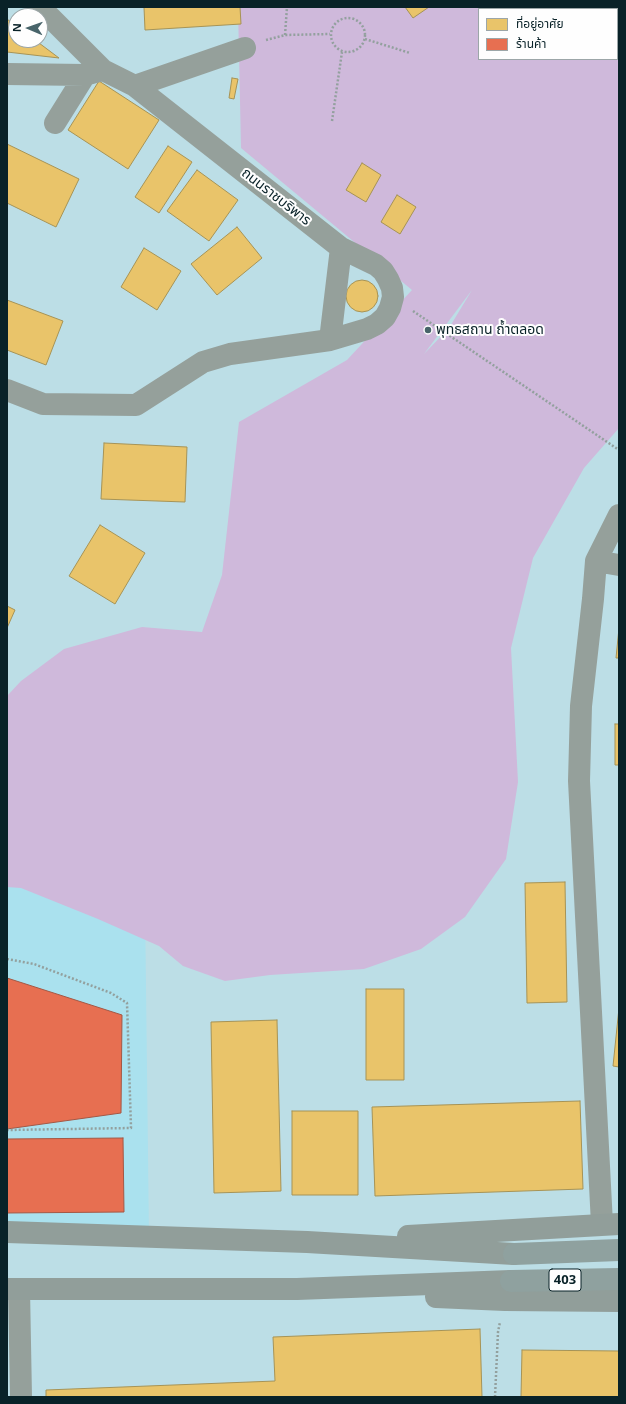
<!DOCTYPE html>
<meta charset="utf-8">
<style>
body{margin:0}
#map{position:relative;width:626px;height:1404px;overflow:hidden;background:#bcdee6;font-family:"Open Sans","Noto Sans Thai",sans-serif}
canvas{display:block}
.frame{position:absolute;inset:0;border:8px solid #092228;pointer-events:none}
.legend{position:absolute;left:478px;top:8px;width:140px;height:52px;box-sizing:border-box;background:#fefefe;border:1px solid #9ca6a8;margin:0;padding:5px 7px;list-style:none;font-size:12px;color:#092228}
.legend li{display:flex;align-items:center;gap:8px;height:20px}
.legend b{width:20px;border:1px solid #9ca6a8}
.north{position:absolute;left:8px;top:8px;width:40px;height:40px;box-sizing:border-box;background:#fefefe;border:1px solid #9ca6a8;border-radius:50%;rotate:272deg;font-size:11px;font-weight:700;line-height:16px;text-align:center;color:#092228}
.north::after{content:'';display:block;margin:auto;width:14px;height:18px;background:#48646a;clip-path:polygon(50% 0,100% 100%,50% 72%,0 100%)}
</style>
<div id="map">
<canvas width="626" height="1404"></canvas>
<div class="frame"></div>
<ul class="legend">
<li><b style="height:11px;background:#e9c46a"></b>ที่อยู่อาศัย</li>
<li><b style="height:11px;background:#e76f51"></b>ร้านค้า</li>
</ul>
<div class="north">N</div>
</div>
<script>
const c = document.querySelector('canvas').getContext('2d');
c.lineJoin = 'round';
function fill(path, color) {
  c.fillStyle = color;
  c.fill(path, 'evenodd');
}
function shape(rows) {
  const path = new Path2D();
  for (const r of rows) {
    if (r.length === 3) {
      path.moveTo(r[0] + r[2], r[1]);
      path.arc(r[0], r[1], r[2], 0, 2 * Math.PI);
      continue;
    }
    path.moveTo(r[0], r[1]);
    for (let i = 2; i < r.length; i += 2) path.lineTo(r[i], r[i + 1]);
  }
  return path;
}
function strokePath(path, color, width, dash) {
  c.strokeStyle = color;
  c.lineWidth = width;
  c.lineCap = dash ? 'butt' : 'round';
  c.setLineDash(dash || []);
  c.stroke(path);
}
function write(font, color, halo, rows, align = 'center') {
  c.font = font + ' "Open Sans","Noto Sans Thai",sans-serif';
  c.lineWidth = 4;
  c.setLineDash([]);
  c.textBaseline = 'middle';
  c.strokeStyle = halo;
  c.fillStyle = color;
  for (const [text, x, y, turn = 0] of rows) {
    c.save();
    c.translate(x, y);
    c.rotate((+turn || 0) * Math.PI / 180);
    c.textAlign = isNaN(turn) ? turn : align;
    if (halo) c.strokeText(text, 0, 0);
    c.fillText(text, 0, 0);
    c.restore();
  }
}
const built = shape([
 [7,873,145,904,149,1237,7,1232]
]);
const green = shape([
 [238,7,619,7,619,428,584,468,533,558,511,648,518,782,506,859,465,917,421,949,364,969,270,975,225,981,183,966,159,946,98,919,21,888,7,887,7,696,21,681,64,649,142,627,202,632,222,575,239,422,347,360,412,290,241,148],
 [479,9,617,9,617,59,479,59],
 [472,290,449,328,424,354]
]);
const homes = shape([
 [144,7,240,7,241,24,145,30,144,7],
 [405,7,429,7,413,18,405,7],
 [7,19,16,26,16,40,35,40,59,58,7,52,7,19],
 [232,78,238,79,234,99,229,98,232,78],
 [99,81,159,120,128,169,68,130,99,81],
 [7,144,79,179,56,227,7,203,7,144],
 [168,146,192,162,159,213,135,197,168,146],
 [362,163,381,175,366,202,346,190,362,163],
 [197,170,238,200,209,241,167,211,197,170],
 [397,195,416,207,400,234,381,222,397,195],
 [237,227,262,258,217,295,191,264,237,227],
 [144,248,181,271,157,310,121,287,144,248],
 [362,296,16],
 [7,300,63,321,46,365,7,350,7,300],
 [104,443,187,447,185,502,101,499,104,443],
 [100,525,145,553,115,604,69,576,100,525],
 [7,606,15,610,7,628,7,606],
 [619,628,619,658,616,658,619,628],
 [615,724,619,724,619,765,615,765,615,724],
 [565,882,567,1002,527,1003,525,883,565,882],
 [366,989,404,989,404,1080,366,1080,366,989],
 [619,1008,619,1067,613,1066,619,1008],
 [277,1020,281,1191,214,1193,211,1022,277,1020],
 [580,1101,583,1189,375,1196,372,1107,580,1101],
 [292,1111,358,1111,358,1195,292,1195,292,1111],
 [480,1329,482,1397,46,1397,46,1390,275,1381,273,1337,480,1329],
 [522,1350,619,1351,619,1397,521,1397,522,1350]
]);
const shops = shape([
 [7,978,122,1015,121,1113,7,1129,7,978],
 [123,1138,124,1212,7,1213,7,1139,123,1138]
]);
const path = shape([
 [348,35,17],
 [285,35,287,7],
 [365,39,410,53],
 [266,40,285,35,330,34],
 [332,121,342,52],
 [413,311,619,450],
 [7,959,34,964,111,993,127,1003,131,1128,7,1130],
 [495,1397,498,1332,500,1322]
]);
const street = shape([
 [7,74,85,75,103,70],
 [135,86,245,48],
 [55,123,85,75],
 [330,340,367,329,377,324,385,317,390,308,393,297,392,288,388,279,383,271,376,265,341,248],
 [7,390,43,404,136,405,203,362,230,354,330,340,341,248,135,86,103,70,40,7],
 [596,561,619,565],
 [602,1224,579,781,581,706,593,599,596,561,619,515],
 [19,1289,21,1397]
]);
const secondary = shape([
 [7,1232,307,1242,514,1254],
 [408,1236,619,1224],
 [7,1289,297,1289,511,1281],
 [436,1297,505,1300,619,1301]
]);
const highway = shape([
 [514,1254,619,1250],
 [511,1281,619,1279]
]);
const markers = [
 [428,330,4,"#48646a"]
];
const shields = [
 [565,1280,32]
];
const shieldNames = [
 ["403",565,1280]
];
const streetNames = [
 ["ถนนราชบริพาร",276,197,38]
];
const poiNames = [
 ["พุทธสถาน ถ้ำตลอด",436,330]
];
fill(built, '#aae1ee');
fill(green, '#cfb9db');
fill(homes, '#e9c46a');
strokePath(homes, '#a69356', 1);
fill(shops, '#e76f51');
strokePath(shops, '#a45845', 1);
strokePath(path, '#93a09e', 2.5, [2, 2]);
strokePath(street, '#95a09b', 22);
strokePath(secondary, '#919e9a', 22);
strokePath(highway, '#8fa19f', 22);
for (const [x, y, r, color] of markers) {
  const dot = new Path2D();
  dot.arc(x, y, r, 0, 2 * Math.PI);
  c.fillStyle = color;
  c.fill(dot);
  strokePath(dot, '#fefefe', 1.5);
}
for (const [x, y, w] of shields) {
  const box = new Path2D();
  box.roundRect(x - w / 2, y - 11, w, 22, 3);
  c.fillStyle = '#fefefe';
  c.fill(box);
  strokePath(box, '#092228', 1);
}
write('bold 13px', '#092228', null, shieldNames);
write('14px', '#092228', '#fefefe', streetNames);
write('14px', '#092228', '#fefefe', poiNames, 'left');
</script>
